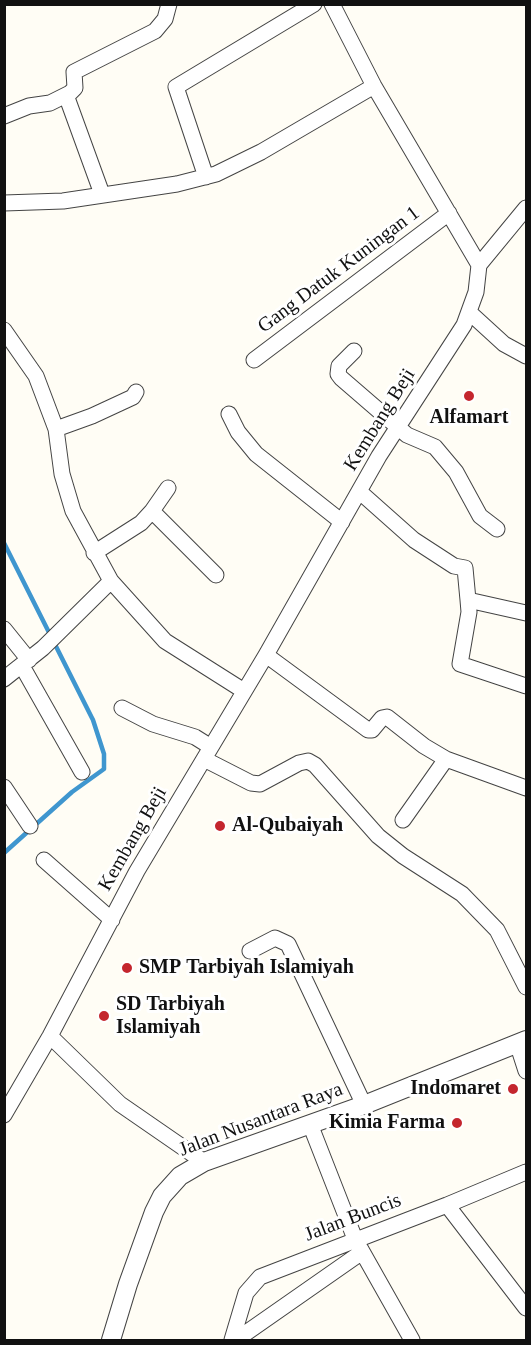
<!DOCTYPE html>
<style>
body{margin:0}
#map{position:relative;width:531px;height:1345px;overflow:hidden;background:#fffdf5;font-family:Georgia,serif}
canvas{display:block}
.frame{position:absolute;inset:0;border:6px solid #111;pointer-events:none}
</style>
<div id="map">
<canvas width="531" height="1345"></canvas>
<div class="frame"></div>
</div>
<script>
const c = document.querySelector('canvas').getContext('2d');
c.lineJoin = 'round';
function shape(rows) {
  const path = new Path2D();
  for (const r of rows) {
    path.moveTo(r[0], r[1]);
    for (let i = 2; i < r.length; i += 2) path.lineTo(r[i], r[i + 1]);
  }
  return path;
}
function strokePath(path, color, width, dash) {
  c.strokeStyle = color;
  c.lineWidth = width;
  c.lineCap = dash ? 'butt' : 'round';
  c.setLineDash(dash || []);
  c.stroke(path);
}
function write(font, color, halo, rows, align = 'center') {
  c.font = font + ' Georgia,serif';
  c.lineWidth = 6;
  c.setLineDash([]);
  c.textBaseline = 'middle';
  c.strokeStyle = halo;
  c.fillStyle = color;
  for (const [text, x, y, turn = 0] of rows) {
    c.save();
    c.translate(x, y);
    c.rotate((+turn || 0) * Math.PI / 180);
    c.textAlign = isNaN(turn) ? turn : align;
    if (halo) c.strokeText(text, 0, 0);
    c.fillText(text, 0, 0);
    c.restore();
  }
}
const stream = shape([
 [4,543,93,720,104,754,104,769,72,792,4,853]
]);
const minor = shape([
 [66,95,102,194],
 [4,116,29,106,50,103,70,93,75,88,74,72,155,31,165,19,169,4],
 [206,177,176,87,314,4],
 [4,203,63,201,177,184,216,174,261,152,374,86],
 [479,265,526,208],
 [469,312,504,344,526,356],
 [4,330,36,376,56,429,62,474,73,511,111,581,165,641,244,691],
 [354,351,339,366,338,374,341,378,407,435,435,447,456,472,480,516,497,529],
 [254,360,449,213],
 [229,414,238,432,256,454,342,522],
 [56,429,92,416,133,397,136,392],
 [360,492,414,540,454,566,465,568,468,600,526,613],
 [152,511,168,488],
 [94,553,141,523,152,511,216,575],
 [468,600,469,612,460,664,526,686],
 [4,629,29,660],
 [266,655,368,730,372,730,382,718,387,717,424,746,446,759,526,788],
 [22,666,82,772],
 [4,679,43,648,111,581],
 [122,708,153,724,195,737,211,747],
 [204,759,251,783,260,784,299,763,308,761,315,765,378,836,403,856,462,894,497,930,526,987],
 [4,787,30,826],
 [403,820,446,759],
 [44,860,112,920],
 [250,951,275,938,288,944,364,1105],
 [50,1036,120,1104,204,1162],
 [517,1043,526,1071],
 [4,1115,50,1036,137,871,266,655,379,456,464,325,476,292,479,265,374,86,332,4],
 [310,1124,355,1239,412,1340],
 [447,1205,526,1308],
 [232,1340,246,1293,260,1277,447,1205,526,1172],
 [236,1340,362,1252]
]);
const tertiary = shape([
 [111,1340,128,1284,154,1212,162,1196,180,1176,204,1162,364,1105,526,1040]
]);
const markers = [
 [469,396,6,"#c4262e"],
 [220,826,6,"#c4262e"],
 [127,968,6,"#c4262e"],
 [104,1016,6,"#c4262e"],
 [513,1089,6,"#c4262e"],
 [457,1123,6,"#c4262e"]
];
const streetNames = [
 ["Gang Datuk Kuningan 1",339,270,-37],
 ["Kembang Beji",380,420,-58],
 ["Kembang Beji",133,839,-60],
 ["Jalan Nusantara Raya",261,1120,-21],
 ["Jalan Buncis",353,1218,-21]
];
const poiNames = [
 ["Alfamart",469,418,"center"],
 ["Al-Qubaiyah",232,826],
 ["SMP Tarbiyah Islamiyah",139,968],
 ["SD Tarbiyah",116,1005],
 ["Islamiyah",116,1028],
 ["Indomaret",501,1089,"right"],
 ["Kimia Farma",445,1123,"right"]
];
strokePath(stream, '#3f96cf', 4.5);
strokePath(minor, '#444', 17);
strokePath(tertiary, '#444', 20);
strokePath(minor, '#fff', 15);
strokePath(tertiary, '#fff', 18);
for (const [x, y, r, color] of markers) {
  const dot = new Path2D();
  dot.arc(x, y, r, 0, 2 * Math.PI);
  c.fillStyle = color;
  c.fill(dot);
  strokePath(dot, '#fff', 2);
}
write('20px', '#111', '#fff', streetNames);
write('bold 20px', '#111', '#fff', poiNames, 'left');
</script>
